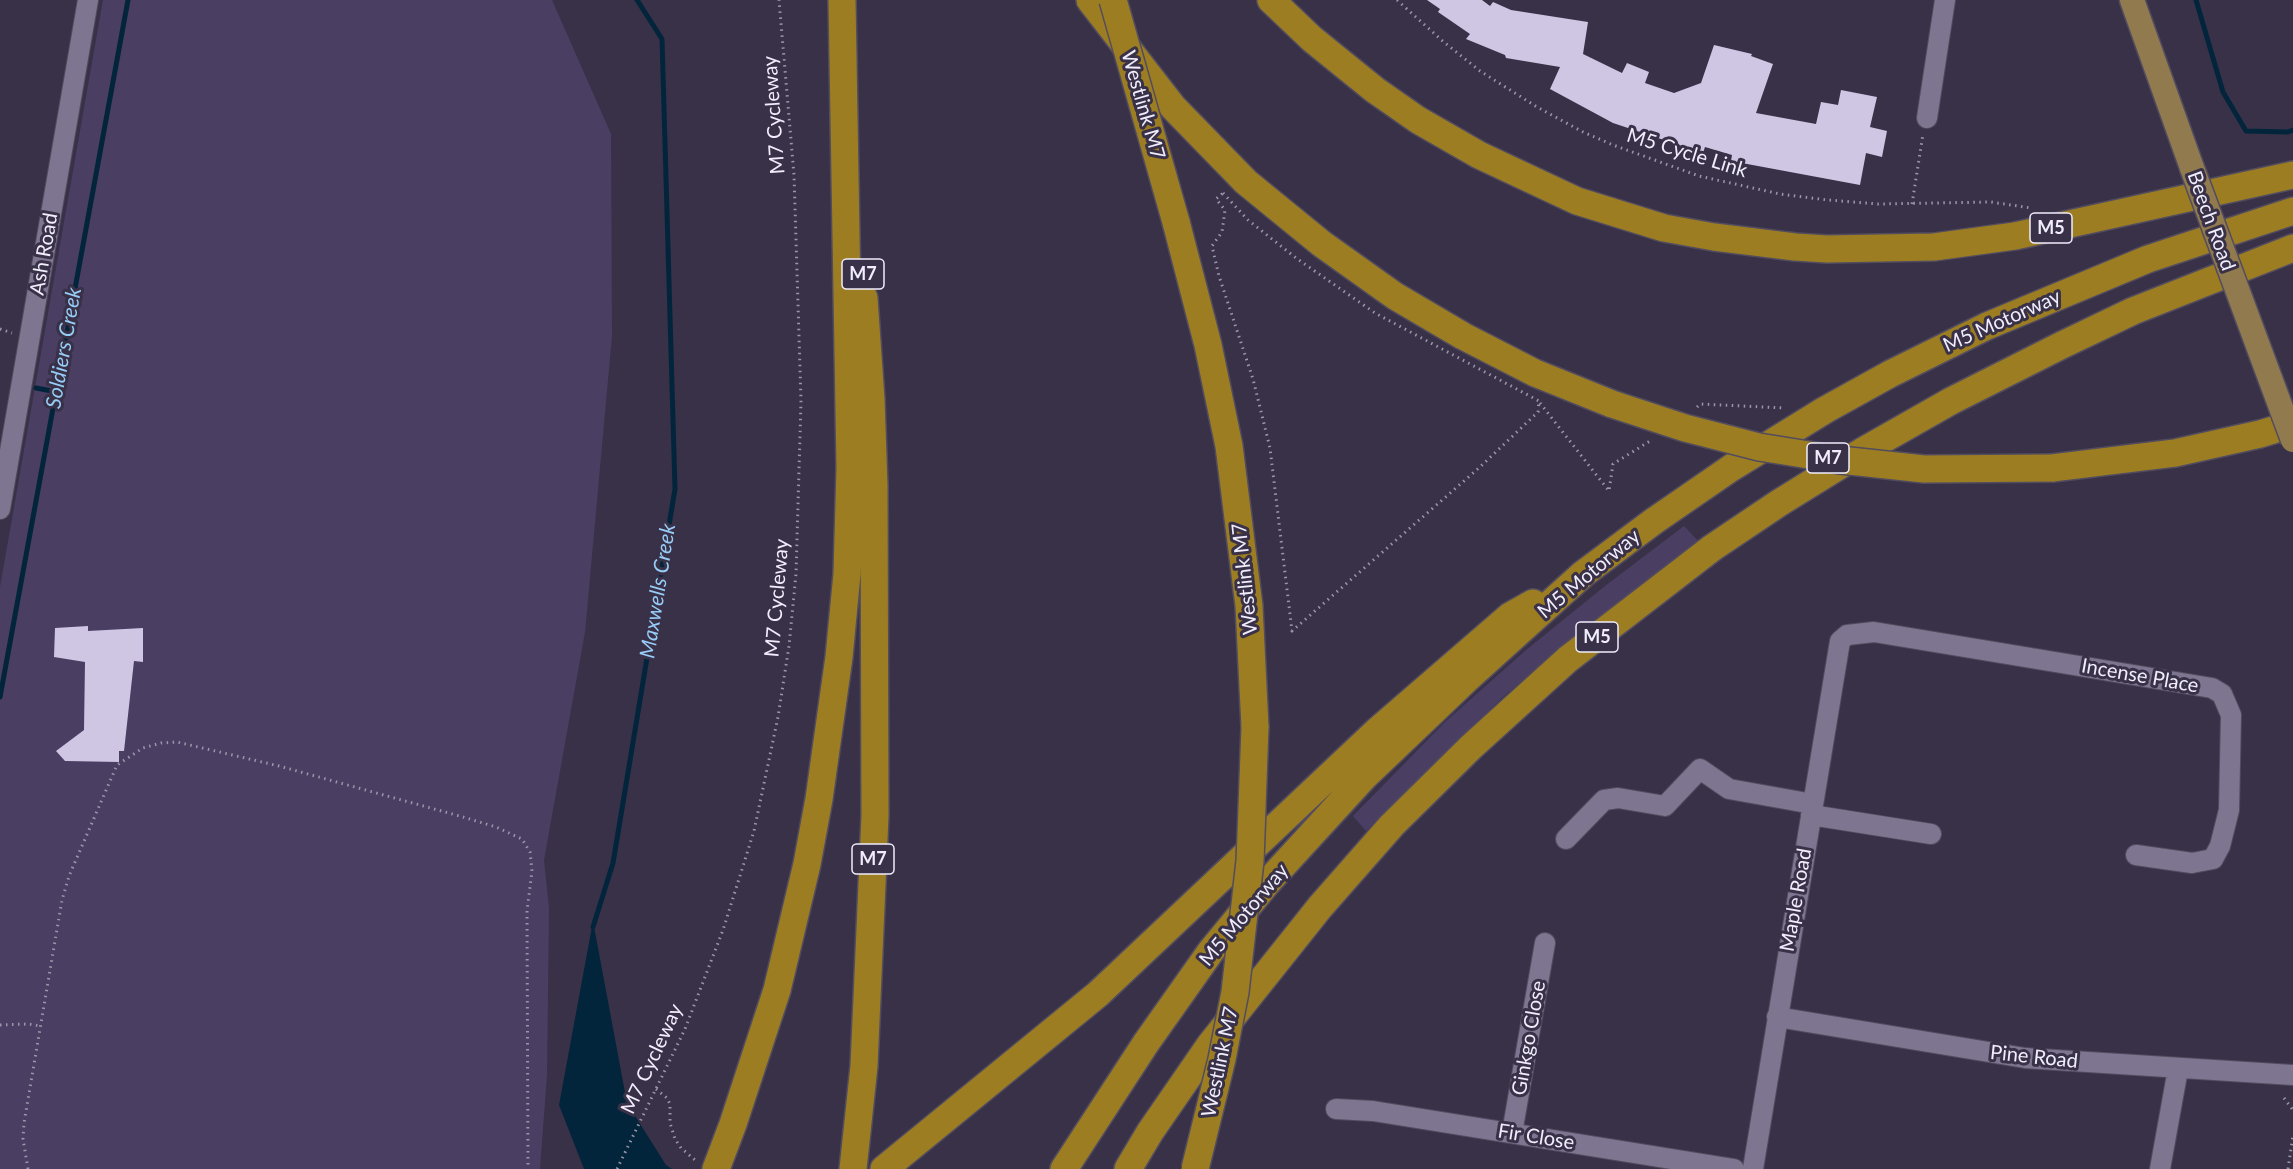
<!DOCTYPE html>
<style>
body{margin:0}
canvas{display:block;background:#383148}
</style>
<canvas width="2293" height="1169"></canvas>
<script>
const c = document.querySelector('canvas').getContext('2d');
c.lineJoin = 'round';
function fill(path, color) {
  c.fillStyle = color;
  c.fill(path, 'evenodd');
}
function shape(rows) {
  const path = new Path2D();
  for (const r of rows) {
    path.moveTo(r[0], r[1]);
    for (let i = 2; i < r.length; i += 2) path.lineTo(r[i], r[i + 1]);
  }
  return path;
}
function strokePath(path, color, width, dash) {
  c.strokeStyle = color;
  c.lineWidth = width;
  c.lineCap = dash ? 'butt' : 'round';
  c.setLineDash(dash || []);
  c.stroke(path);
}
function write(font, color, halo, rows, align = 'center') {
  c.font = font + ' Lato,sans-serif';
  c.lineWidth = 6;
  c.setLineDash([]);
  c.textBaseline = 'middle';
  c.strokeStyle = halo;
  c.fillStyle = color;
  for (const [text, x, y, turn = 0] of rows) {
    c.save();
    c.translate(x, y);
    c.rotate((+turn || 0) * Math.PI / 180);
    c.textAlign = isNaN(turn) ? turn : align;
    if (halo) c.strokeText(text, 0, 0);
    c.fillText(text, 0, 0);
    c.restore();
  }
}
const green = shape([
 [103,0,552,0,611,134,612,336,585,632,544,860,549,908,547,1075,540,1169,0,1169,0,587],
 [1684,526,1698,541,1588,626,1504,696,1366,831,1353,816,1445,722,1526,650,1605,586]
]);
const water = shape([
 [593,921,627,1103,666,1165,672,1169,584,1169,559,1105]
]);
const stream = shape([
 [2196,0,2223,92,2246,131,2288,132,2293,130],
 [36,388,57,392],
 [0,697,128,0],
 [593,927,613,863,675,489,662,39,637,0]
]);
const building = shape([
 [1427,0,1482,0,1490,6,1493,2,1511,10,1588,22,1583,54,1622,73,1627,63,1649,72,1645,83,1674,93,1701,83,1714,45,1752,54,1751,56,1773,64,1756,113,1816,124,1821,102,1838,105,1841,90,1877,97,1870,127,1887,131,1882,157,1866,153,1860,185,1731,161,1732,155,1705,147,1703,153,1613,123,1550,89,1560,67,1506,58,1505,55,1466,39,1470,34,1438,12,1440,9],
 [88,626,88,631,143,628,143,662,134,661,124,751,119,751,119,762,65,761,56,751,84,730,85,662,54,657,55,628]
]);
const path = shape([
 [1397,0,1445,43,1480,71,1537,107,1583,132,1613,145,1699,176,1780,194,1828,200,1878,204,1991,202,2031,208],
 [1223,193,1248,220,1296,258,1375,313,1539,401,1538,412,1480,467,1292,631,1270,448,1253,379,1219,276,1212,246,1222,232,1225,210,1216,199,1223,193],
 [1912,204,1923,134],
 [0,329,12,333],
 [1540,403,1609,491,1613,464,1650,441],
 [1697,407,1700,404,1785,408],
 [0,1025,28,1024,40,1026],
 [656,1089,667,1098,670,1104,670,1123,675,1139,681,1148,695,1160],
 [2284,1098,2293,1110],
 [28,1169,23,1139,24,1123,62,900,69,876,117,765,143,748,161,743,177,742,279,766,463,817,496,827,522,839,530,852,532,871,527,911,528,1169],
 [617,1169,685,1029,723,930,754,831,778,717,789,646,796,574,801,401,794,175,779,0],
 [2288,1169,2293,1135]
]);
const minor = shape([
 [1927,118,1945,0],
 [0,509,88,0],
 [1811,815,1931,834],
 [1566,839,1604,800,1618,798,1665,806,1700,769,1729,789,1813,804],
 [1777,1017,2025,1058,2293,1075],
 [1336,1109,1373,1111,1734,1169],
 [1512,1133,1545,943],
 [1753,1169,1840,641,1847,635,1874,632,2212,688,2222,694,2231,715,2229,810,2220,846,2213,859,2192,863,2136,855],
 [2160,1169,2178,1069]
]);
const major = shape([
 [2132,0,2192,168]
]);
const highway = shape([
 [1090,0,1173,107,1246,182,1322,244,1395,296,1463,336,1535,373,1612,404],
 [1271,0,1312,39,1375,90,1418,120,1479,155,1577,201,1664,228,1714,237,1795,247,1827,249,1934,247,2015,236,2293,175],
 [1176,222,1208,345,1229,446,1249,606,1255,727],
 [2052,468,2175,453,2260,434,2293,424],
 [716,1169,733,1124,777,990,807,864,819,799,839,657,847,574,850,468,842,0],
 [853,1169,864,1066,875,816,874,485,871,399,864,298],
 [884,1169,1098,994,1377,731,1510,616,1533,603],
 [1064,1169,1146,1043,1211,951,1267,883,1364,777,1469,677,1583,574,1654,521,1731,468,1825,410,1890,374,1987,326,2148,259,2293,211],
 [1128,1169,1150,1132,1210,1045,1320,907,1392,825,1471,747,1568,659,1712,548,1779,503,1863,451,1951,401,2062,345,2133,311,2293,248]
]);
const majorBridge = shape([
 [2192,168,2293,440]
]);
const highwayBridge = shape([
 [1113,0,1176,222],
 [1612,404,1685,428,1759,447,1840,460,1924,469,2052,468],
 [1195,1169,1222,1059,1235,992,1250,861,1255,727]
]);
const shields = [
 [2051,228,42],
 [863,274,42],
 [1828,458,42],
 [1597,637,42],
 [873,859,42]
];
const shieldNames = [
 ["M5",2051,228],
 ["M7",863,274],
 ["M7",1828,458],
 ["M5",1597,637],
 ["M7",873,859]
];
const streetNames = [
 ["Westlink M7",1143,105,74],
 ["M7 Cycleway",774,115,-94],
 ["M5 Cycle Link",1687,153,17],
 ["Beech Road",2211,221,70],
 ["Ash Road",44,254,-80],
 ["M5 Motorway",2002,321,-24],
 ["M5 Motorway",1589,574,-40],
 ["Westlink M7",1245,579,-96],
 ["M7 Cycleway",777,598,-85],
 ["Incense Place",2140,676,10],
 ["Maple Road",1796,900,-80],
 ["M5 Motorway",1244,915,-50],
 ["Ginkgo Close",1529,1038,-80],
 ["Pine Road",2034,1057,6],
 ["M7 Cycleway",652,1059,-65],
 ["Westlink M7",1220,1062,-78],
 ["Fir Close",1536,1137,9]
];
const waterNames = [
 ["Soldiers Creek",64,348,-80],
 ["Maxwells Creek",658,591,-81]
];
fill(green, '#4a3e63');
fill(water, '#03253c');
strokePath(stream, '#03253c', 5);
fill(building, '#cfc6e4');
strokePath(minor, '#524c5f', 22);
strokePath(major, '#524c5f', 27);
strokePath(highway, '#524c5f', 30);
strokePath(path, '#9b96a9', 3, [1.5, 4.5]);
strokePath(minor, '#7e7691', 20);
strokePath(major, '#917a4e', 24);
strokePath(highway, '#9d7d22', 27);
strokePath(majorBridge, '#524c5f', 27, []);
strokePath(highwayBridge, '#524c5f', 30, []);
strokePath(majorBridge, '#917a4e', 24);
strokePath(highwayBridge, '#9d7d22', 27);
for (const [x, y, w] of shields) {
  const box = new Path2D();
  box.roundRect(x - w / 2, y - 15, w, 30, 4.5);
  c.fillStyle = '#383148';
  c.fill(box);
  strokePath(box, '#f1edfc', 1.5);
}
write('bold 18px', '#f1edfc', null, shieldNames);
write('20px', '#f1edfc', '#383148', streetNames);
write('italic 21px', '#97ccf7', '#383148', waterNames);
</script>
